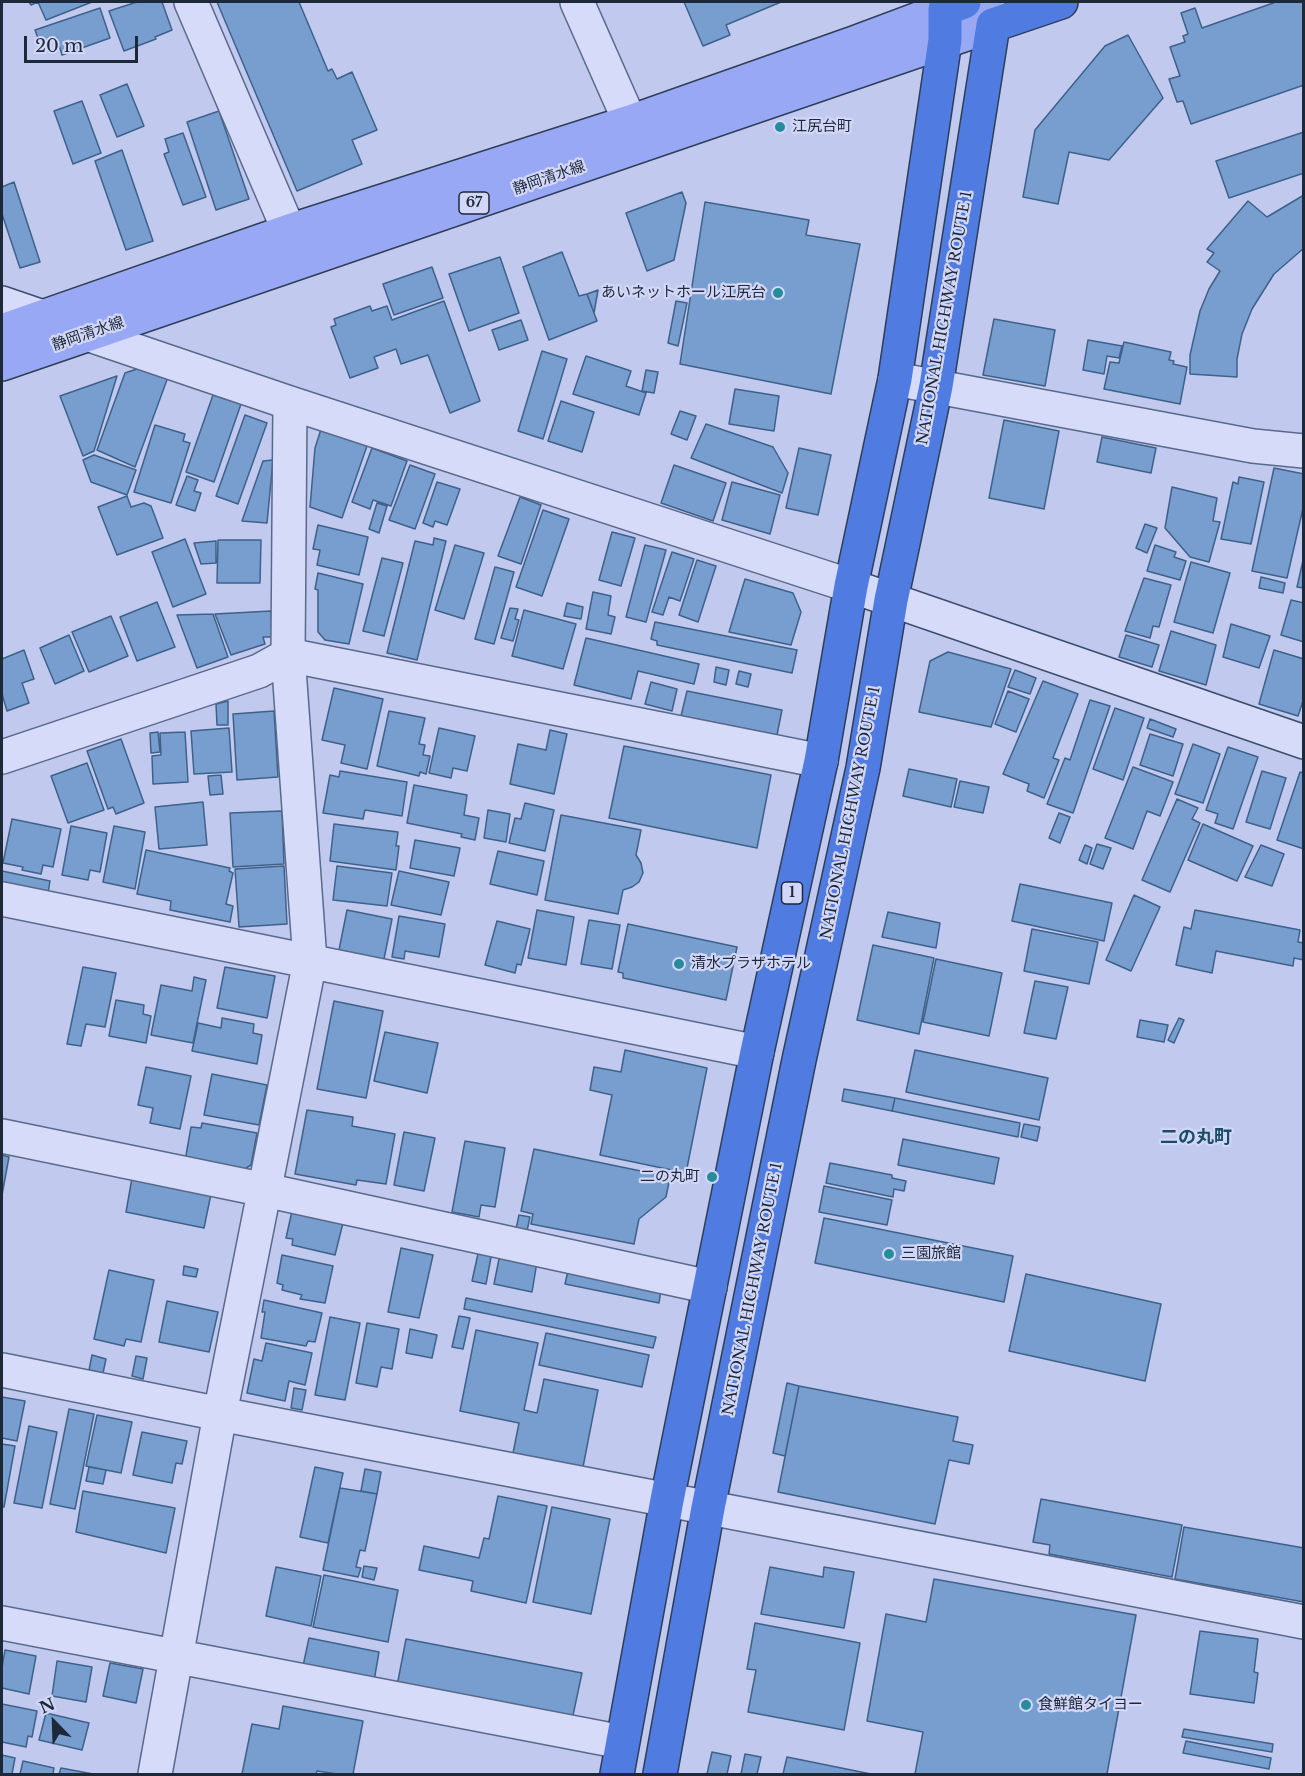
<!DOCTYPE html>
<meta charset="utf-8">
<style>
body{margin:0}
#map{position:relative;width:1305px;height:1776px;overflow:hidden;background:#c2c9ef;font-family:"Libre Baskerville",serif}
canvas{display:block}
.frame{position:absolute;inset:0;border:3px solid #1d2839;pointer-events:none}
.north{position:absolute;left:24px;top:1692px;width:60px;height:60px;-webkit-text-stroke:4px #d2d7f7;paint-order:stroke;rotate:337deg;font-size:16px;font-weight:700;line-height:24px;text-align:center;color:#1d2839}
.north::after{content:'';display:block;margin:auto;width:21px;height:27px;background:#1d2839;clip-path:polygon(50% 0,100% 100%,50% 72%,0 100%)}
.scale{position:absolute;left:24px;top:36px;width:114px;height:27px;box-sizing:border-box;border:3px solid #1d2839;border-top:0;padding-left:8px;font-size:18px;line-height:21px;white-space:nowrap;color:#1d2839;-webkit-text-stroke:4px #d2d7f7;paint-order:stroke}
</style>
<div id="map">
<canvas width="1305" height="1776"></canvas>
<div class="frame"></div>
<div class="north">N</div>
<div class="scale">20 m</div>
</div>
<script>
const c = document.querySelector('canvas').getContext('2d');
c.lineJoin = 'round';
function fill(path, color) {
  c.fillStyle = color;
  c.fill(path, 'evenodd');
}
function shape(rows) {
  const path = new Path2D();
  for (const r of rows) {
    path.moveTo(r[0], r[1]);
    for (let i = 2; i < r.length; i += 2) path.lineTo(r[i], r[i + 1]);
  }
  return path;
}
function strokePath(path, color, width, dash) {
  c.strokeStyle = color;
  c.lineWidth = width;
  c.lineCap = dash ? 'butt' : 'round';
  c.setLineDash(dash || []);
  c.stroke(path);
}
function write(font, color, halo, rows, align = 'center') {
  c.font = font + ' "Libre Baskerville","Noto Sans JP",serif';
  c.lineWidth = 4.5;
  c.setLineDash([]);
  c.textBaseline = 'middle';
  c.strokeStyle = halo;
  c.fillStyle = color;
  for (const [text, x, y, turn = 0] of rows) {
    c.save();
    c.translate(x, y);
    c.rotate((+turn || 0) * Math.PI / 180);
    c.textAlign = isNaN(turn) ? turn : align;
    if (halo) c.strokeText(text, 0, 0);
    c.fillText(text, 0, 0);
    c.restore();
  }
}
const building = shape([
 [29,2,92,2,46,20,38,2,31,5,29,2],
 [137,2,162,2,172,30,155,37,156,39,124,51,109,11,137,2],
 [217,2,299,2,328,71,332,69,337,79,352,72,377,130,352,140,362,164,297,191,217,2],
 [684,2,781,2,726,25,730,35,703,46,684,2],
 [1276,2,1304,2,1304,85,1191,124,1183,101,1177,102,1169,79,1180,76,1170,47,1185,42,1183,36,1188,34,1181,13,1195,8,1202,28,1276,2],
 [100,8,110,38,62,55,57,38,40,44,35,30,100,8],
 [1128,35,1163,98,1109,160,1069,152,1058,204,1023,197,1035,130,1105,46,1128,35],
 [127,84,144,126,117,137,100,95,127,84],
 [82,101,101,153,73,164,54,111,82,101],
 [219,111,249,199,216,210,187,122,219,111],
 [1304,132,1304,173,1229,198,1216,161,1304,132],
 [183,133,206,197,183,205,164,154,169,152,165,139,183,133],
 [122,150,153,241,126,250,95,161,122,150],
 [14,182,40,262,20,268,2,214,2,187,14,182],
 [682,192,686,203,674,260,647,271,626,213,682,192],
 [1304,195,1304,248,1274,274,1252,309,1242,334,1237,359,1237,377,1190,374,1190,355,1200,311,1209,289,1220,271,1207,262,1214,253,1207,249,1248,201,1267,217,1304,195],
 [705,202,809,220,806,235,860,244,831,394,680,364,705,202],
 [562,252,579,296,587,294,597,321,549,340,523,267,562,252],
 [500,257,519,313,469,331,449,274,500,257],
 [432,267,443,298,394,315,383,284,432,267],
 [598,290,594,313,587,294,598,290],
 [444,301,480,401,450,413,428,355,401,364,396,349,374,357,378,368,350,378,331,327,336,325,334,319,370,306,372,311,387,306,392,320,444,301],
 [676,301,687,303,678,346,668,343,676,301],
 [994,319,1055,330,1045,386,983,375,994,319],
 [521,320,528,340,499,350,492,330,521,320],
 [1088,340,1122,346,1119,358,1107,356,1104,374,1083,370,1088,340],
 [1124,342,1171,352,1169,360,1174,361,1173,364,1187,367,1180,404,1104,389,1110,362,1119,363,1124,342],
 [542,351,567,359,543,439,518,431,542,351],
 [586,356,631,371,626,386,646,393,639,415,573,394,586,356],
 [140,368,168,377,135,467,97,450,125,373,140,368],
 [646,370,658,372,654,393,642,391,646,370],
 [117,376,94,451,83,456,60,396,117,376],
 [735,389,779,396,774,431,729,424,735,389],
 [213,395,241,404,214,482,186,472,213,395],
 [561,401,594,412,582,452,548,441,561,401],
 [680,411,696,416,687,440,671,434,680,411],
 [245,415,267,423,238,504,216,496,245,415],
 [1004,420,1059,431,1044,509,989,498,1004,420],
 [706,424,773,447,788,473,782,493,691,458,706,424],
 [155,425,185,434,183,441,190,443,171,503,134,492,155,425],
 [322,426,368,443,342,518,310,507,315,448,322,426],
 [1102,437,1156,448,1151,473,1097,462,1102,437],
 [372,448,407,461,391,506,373,500,370,509,352,502,372,448],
 [799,448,831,455,818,515,786,508,799,448],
 [94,455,136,470,127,495,91,482,83,460,94,455],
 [273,460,267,523,242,521,263,461,273,460],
 [410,465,435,474,415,529,389,520,410,465],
 [674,465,726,483,713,521,661,503,674,465],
 [1274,468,1304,474,1304,504,1287,578,1252,571,1274,468],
 [187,476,198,480,194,491,201,493,195,511,176,505,187,476],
 [1239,477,1264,482,1251,544,1221,539,1233,482,1238,484,1239,477],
 [437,482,460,489,447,525,435,521,433,527,423,523,437,482],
 [732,482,780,495,770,534,722,520,732,482],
 [1172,487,1217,498,1213,521,1220,522,1209,562,1190,557,1165,528,1172,487],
 [127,496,131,507,144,503,151,506,163,538,117,555,98,507,127,496],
 [520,497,541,505,521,564,498,556,520,497],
 [377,503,387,506,379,533,369,529,377,503],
 [543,510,569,519,542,596,516,587,543,510],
 [1145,524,1157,528,1147,553,1136,548,1145,524],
 [318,525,368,537,359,575,317,565,320,550,313,549,318,525],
 [612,532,635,538,621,586,599,580,612,532],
 [434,538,446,541,417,660,387,653,415,541,433,545,434,538],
 [185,539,206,594,173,607,152,552,185,539],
 [218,540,261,540,260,583,217,583,218,540],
 [216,541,216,563,201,564,194,543,216,541],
 [455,545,484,553,464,619,435,610,455,545],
 [645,545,666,550,646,622,626,617,645,545],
 [1155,545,1176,552,1174,557,1186,561,1180,580,1147,571,1155,545],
 [672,552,694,559,680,601,669,597,663,615,652,612,672,552],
 [1304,556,1304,588,1297,587,1304,556],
 [382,558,403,563,384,636,363,631,382,558],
 [697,560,716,566,698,622,679,615,697,560],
 [1191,562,1230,573,1213,633,1174,622,1191,562],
 [495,567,514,572,494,644,475,639,495,567],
 [318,573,363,584,349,644,325,640,318,632,318,590,315,589,318,573],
 [1261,577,1285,583,1283,593,1259,588,1261,577],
 [1144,578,1171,585,1159,627,1153,626,1150,638,1125,631,1144,578],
 [745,579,793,593,801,612,791,645,729,632,745,579],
 [593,592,611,596,608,615,615,617,611,634,586,629,593,592],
 [1291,600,1304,603,1304,642,1281,635,1291,600],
 [157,602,175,647,137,661,120,617,157,602],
 [567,603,583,607,581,619,564,616,567,603],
 [510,608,518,609,515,619,519,620,513,641,501,638,510,608],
 [524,610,576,624,563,669,512,656,524,610],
 [271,611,272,637,263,637,265,644,231,655,215,614,271,611],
 [213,614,228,657,197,668,177,615,213,614],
 [111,616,128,656,89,672,72,632,111,616],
 [655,622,797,650,792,673,657,645,657,641,651,639,655,622],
 [1231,624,1270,636,1259,668,1223,657,1231,624],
 [1171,631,1216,645,1206,685,1159,671,1171,631],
 [69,635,84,671,55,684,40,648,69,635],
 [1126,635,1159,645,1152,667,1119,657,1126,635],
 [586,638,699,664,694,684,638,671,631,699,574,685,586,638],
 [24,650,34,679,22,683,29,703,7,711,2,694,2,659,24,650],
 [1274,650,1304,659,1304,698,1298,716,1259,704,1274,650],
 [948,652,1011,669,991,727,919,712,930,661,948,652],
 [716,667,729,670,726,685,714,682,716,667],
 [1015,670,1036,678,1030,694,1008,687,1015,670],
 [739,671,751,674,748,687,736,684,739,671],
 [1043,681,1078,694,1053,758,1059,760,1044,798,1027,791,1029,784,1003,774,1043,681],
 [651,682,677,689,672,711,645,704,651,682],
 [334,688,383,699,367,769,341,763,345,745,322,740,334,688],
 [687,691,782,710,777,735,681,716,687,691],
 [1008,691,1029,699,1016,732,995,724,1008,691],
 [1090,700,1110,706,1073,813,1047,804,1065,758,1070,760,1090,700],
 [228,701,228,725,217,725,216,704,228,701],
 [1115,708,1144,718,1123,780,1093,769,1115,708],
 [274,711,278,777,237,780,233,714,274,711],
 [389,711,425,718,419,744,425,745,423,755,430,756,426,774,420,772,419,776,377,766,389,711],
 [1150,719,1176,729,1173,737,1147,728,1150,719],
 [229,728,232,772,194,774,191,731,229,728],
 [439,728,475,736,467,771,453,768,451,778,429,773,439,728],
 [550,730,567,734,554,794,510,784,518,744,546,750,550,730],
 [158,732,160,752,151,753,150,733,158,732],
 [185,732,188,782,153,784,152,756,161,755,160,733,185,732],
 [1150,734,1183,744,1173,776,1140,765,1150,734],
 [121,739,144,803,116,814,113,807,108,809,87,751,121,739],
 [1193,744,1220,754,1203,803,1175,794,1193,744],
 [624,746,771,775,757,848,609,818,624,746],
 [1228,747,1258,757,1233,829,1215,823,1218,814,1206,810,1228,747],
 [87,763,104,810,68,823,51,776,87,763],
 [1133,767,1173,782,1160,816,1147,811,1133,849,1105,838,1133,767],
 [909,769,957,779,951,807,903,796,909,769],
 [340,771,407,782,402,816,365,810,363,819,323,813,330,775,339,777,340,771],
 [1262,771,1286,778,1270,829,1246,822,1262,771],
 [1300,772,1304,773,1304,849,1277,840,1300,772],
 [221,775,223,794,210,795,208,776,221,775],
 [960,781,989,787,983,813,954,807,960,781],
 [414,785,467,795,464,815,479,818,475,840,461,837,462,834,407,823,414,785],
 [1177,799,1198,808,1192,819,1200,823,1170,892,1142,880,1177,799],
 [203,802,207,845,159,849,155,807,203,802],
 [525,803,554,810,545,851,509,843,515,818,521,819,525,803],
 [488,810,510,814,506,842,484,838,488,810],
 [282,811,284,864,233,867,230,813,282,811],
 [1059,813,1070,817,1060,843,1049,838,1059,813],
 [561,815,641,830,636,855,641,863,643,873,639,882,632,887,623,890,618,914,545,900,561,815],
 [12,819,61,829,53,867,43,865,41,874,22,870,23,867,3,863,12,819],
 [334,824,398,832,396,846,399,846,396,870,330,861,334,824],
 [1203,824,1253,846,1237,881,1188,860,1203,824],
 [71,826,107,833,100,872,90,870,88,880,62,875,71,826],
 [114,826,145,832,135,889,103,882,114,826],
 [415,840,460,848,454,876,410,868,415,840],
 [1097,844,1111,848,1103,869,1090,864,1097,844],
 [1085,845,1092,848,1087,864,1079,860,1085,845],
 [1261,845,1284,854,1272,886,1245,877,1261,845],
 [146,850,230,868,229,871,233,873,226,904,233,906,230,922,170,910,171,901,137,894,146,850],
 [498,851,544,861,537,895,490,884,498,851],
 [284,866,287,924,239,927,235,869,284,866],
 [337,866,392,873,387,906,333,900,337,866],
 [2,871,50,881,48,893,2,883,2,871],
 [399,871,449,882,441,915,391,905,399,871],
 [1020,884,1112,903,1104,941,1012,921,1020,884],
 [1134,895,1160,907,1131,971,1106,960,1134,895],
 [347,910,392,919,383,964,338,955,347,910],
 [537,910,574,917,566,965,528,958,537,910],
 [1195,910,1300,930,1298,942,1304,943,1304,960,1294,958,1293,966,1216,951,1212,973,1176,965,1184,927,1191,929,1195,910],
 [888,912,940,923,936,948,882,937,888,912],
 [399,916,445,924,439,957,405,951,404,959,392,957,399,916],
 [589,920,620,925,612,969,581,964,589,920],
 [497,921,530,929,521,965,517,964,515,973,485,965,497,921],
 [628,924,737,947,726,1000,623,978,623,973,618,972,628,924],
 [1032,929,1098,942,1089,984,1024,971,1032,929],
 [873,945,934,958,919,1034,857,1020,873,945],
 [936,959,1002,973,989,1036,923,1022,936,959],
 [83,967,116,973,105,1027,86,1024,81,1046,67,1044,83,967],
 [225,967,275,976,267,1018,217,1008,225,967],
 [194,977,206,980,193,1043,151,1035,161,985,192,991,194,977],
 [1035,981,1068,987,1056,1039,1024,1033,1035,981],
 [116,1000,144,1005,143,1014,151,1016,146,1043,109,1036,116,1000],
 [334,1001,383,1011,366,1098,317,1089,334,1001],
 [222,1018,254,1024,253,1033,262,1035,257,1064,192,1051,198,1023,221,1028,222,1018],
 [1179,1018,1184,1020,1174,1043,1168,1040,1179,1018],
 [1140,1020,1168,1025,1164,1042,1137,1037,1140,1020],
 [385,1032,438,1043,427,1093,374,1081,385,1032],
 [625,1050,707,1068,686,1173,600,1155,612,1095,590,1090,594,1067,621,1072,625,1050],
 [915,1050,1048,1078,1039,1120,906,1092,915,1050],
 [146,1067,191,1076,180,1129,150,1123,153,1108,138,1105,146,1067],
 [212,1074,267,1085,259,1125,204,1115,212,1074],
 [844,1089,895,1098,892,1111,842,1101,844,1089],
 [895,1098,1020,1123,1018,1137,892,1111,895,1098],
 [307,1110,353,1117,352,1126,395,1134,386,1184,357,1180,356,1185,295,1174,307,1110],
 [202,1123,257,1133,251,1165,240,1172,185,1161,191,1127,201,1128,202,1123],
 [1024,1124,1040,1127,1037,1141,1021,1137,1024,1124],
 [404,1132,435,1138,424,1191,394,1185,404,1132],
 [903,1139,999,1158,994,1184,898,1165,903,1139],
 [465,1141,505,1148,495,1207,481,1205,479,1217,452,1212,465,1141],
 [534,1149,670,1177,666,1197,639,1219,634,1244,531,1224,533,1214,521,1211,534,1149],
 [2,1155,9,1157,2,1195,2,1155],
 [830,1163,892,1175,892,1178,906,1181,904,1191,894,1189,893,1197,826,1183,830,1163],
 [132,1178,211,1194,204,1228,126,1212,132,1178],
 [824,1186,892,1200,887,1225,819,1212,824,1186],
 [292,1211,343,1223,335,1255,292,1245,293,1239,286,1238,292,1211],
 [519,1215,530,1217,527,1231,516,1229,519,1215],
 [824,1218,1013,1256,1004,1302,815,1263,824,1218],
 [401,1248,433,1255,419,1318,388,1312,401,1248],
 [479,1249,492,1252,486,1284,472,1281,479,1249],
 [500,1254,537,1262,532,1292,494,1284,500,1254],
 [282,1255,333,1266,325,1303,300,1299,302,1295,282,1290,283,1285,277,1283,282,1255],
 [184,1266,198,1269,196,1277,183,1275,184,1266],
 [109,1270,154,1280,141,1342,126,1339,124,1346,94,1339,109,1270],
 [568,1271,661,1290,659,1303,565,1284,568,1271],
 [1026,1274,1161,1304,1145,1381,1009,1351,1026,1274],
 [466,1298,656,1337,653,1348,464,1309,466,1298],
 [264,1300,322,1313,315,1342,308,1341,306,1346,261,1338,265,1312,262,1312,264,1300],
 [167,1301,218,1312,209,1352,159,1342,167,1301],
 [459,1316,470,1318,463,1349,452,1347,459,1316],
 [330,1317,360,1323,345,1400,315,1395,330,1317],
 [367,1323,399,1329,392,1369,381,1367,377,1387,356,1383,367,1323],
 [410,1329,437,1335,432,1358,406,1353,410,1329],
 [476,1330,538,1343,524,1410,537,1413,544,1379,598,1390,583,1467,513,1453,519,1423,460,1411,476,1330],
 [546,1333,649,1355,642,1387,539,1365,546,1333],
 [266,1343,312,1353,305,1385,289,1381,285,1401,247,1393,254,1359,262,1361,266,1343],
 [92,1355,106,1359,103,1373,89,1370,92,1355],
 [136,1356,147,1358,143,1379,132,1376,136,1356],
 [787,1383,799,1386,785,1456,773,1453,787,1383],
 [799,1386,958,1417,953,1441,973,1445,969,1464,949,1460,935,1524,778,1492,799,1386],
 [294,1388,306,1390,302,1410,291,1408,294,1388],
 [2,1397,25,1401,17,1441,2,1438,2,1397],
 [69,1409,94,1414,75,1509,50,1504,69,1409],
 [97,1415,132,1422,121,1473,86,1466,97,1415],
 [29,1426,57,1432,42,1508,14,1503,29,1426],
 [142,1432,187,1441,182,1464,176,1463,172,1483,133,1475,142,1432],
 [2,1444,15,1446,4,1507,2,1507,2,1444],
 [89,1467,106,1470,103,1484,86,1481,89,1467],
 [315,1467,343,1473,328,1543,300,1537,315,1467],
 [365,1469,381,1472,377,1494,361,1491,365,1469],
 [340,1488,377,1494,365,1551,360,1550,356,1567,361,1568,358,1577,323,1570,340,1488],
 [83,1491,175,1508,166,1553,76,1532,83,1491],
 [498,1496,547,1506,526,1603,471,1591,473,1581,419,1570,424,1546,479,1558,484,1538,489,1539,498,1496],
 [1041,1499,1182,1525,1172,1577,1049,1554,1050,1545,1033,1542,1041,1499],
 [552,1507,610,1519,591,1614,533,1602,552,1507],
 [1184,1527,1304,1548,1304,1602,1175,1579,1184,1527],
 [364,1566,377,1568,374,1580,362,1577,364,1566],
 [276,1567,321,1576,311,1626,266,1616,276,1567],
 [770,1567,823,1577,824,1567,854,1572,844,1628,761,1614,770,1567],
 [324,1575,398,1590,388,1642,313,1627,324,1575],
 [934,1579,1136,1615,1107,1774,915,1774,923,1732,867,1721,886,1614,926,1622,934,1579],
 [755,1623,860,1643,844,1730,748,1712,756,1670,747,1669,755,1623],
 [1200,1631,1258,1639,1254,1672,1258,1673,1254,1703,1190,1694,1200,1631],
 [309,1638,379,1652,374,1681,303,1666,309,1638],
 [406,1639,582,1673,572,1720,397,1686,406,1639],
 [5,1650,36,1656,29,1694,2,1688,2,1667,5,1650],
 [57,1661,92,1667,86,1702,52,1696,57,1661],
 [110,1663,143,1669,136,1703,103,1696,110,1663],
 [2,1704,37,1711,32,1737,28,1736,26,1747,2,1742,2,1704],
 [283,1706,363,1721,353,1774,337,1774,317,1771,316,1774,242,1774,252,1724,279,1729,283,1706],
 [46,1713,89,1723,82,1750,39,1740,46,1713],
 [1184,1729,1273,1744,1272,1752,1182,1737,1184,1729],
 [1186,1741,1271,1758,1269,1769,1183,1753,1186,1741],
 [712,1752,731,1756,727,1774,707,1774,712,1752],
 [745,1754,761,1757,757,1774,741,1774,745,1754],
 [2,1755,15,1758,12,1774,2,1774,2,1755],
 [787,1757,871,1774,783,1774,787,1757],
 [23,1761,54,1768,53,1774,20,1774,23,1761],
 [61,1768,93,1774,59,1774,61,1768]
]);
const street = shape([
 [191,2,289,231],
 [577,2,630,122],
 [69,328,290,403,851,586],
 [895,379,1253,446,1304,451],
 [2,757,259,671,288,655,821,761],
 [2,899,757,1052],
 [2,1136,265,1190,710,1287],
 [2,1370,220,1414,1304,1622],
 [2,1623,622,1742],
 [155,1774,220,1414,310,961,288,655,290,403]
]);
const secondary = shape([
 [2,303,43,317],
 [851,586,1304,742]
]);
const primary = shape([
 [2,331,289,231,630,122,854,43,945,9,944,2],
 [2,364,993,25,987,2]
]);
const highway = shape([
 [617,1774,667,1500,757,1052,821,761,851,586,895,379,945,40,945,9,964,2],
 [660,1774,708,1508,799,1060,863,768,891,600,936,386,993,25,1061,2]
]);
const markers = [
 [780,127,6,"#268c9b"],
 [778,293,6,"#268c9b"],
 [679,964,6,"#268c9b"],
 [712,1177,6,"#268c9b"],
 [889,1254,6,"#268c9b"],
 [1026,1705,6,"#268c9b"]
];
const shields = [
 [474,203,30],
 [792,893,21]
];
const shieldNames = [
 ["67",474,203],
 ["1",792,893]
];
const poiNames = [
 ["江尻台町",792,127],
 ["あいネットホール江尻台",766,293,"right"],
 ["清水プラザホテル",691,964],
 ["二の丸町",700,1177,"right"],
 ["三園旅館",901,1254],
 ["食鮮館タイヨー",1038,1705]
];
const streetNames = [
 ["静岡清水線",549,178,-19],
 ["NATIONAL HIGHWAY ROUTE 1",945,318,-80],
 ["静岡清水線",88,334,-19],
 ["NATIONAL HIGHWAY ROUTE 1",851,813,-79],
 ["NATIONAL HIGHWAY ROUTE 1",753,1289,-79]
];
const quarterNames = [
 ["二の丸町",1196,1138]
];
fill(building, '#779ecf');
strokePath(building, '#3e618a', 1.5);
strokePath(street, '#59698a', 36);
strokePath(secondary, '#3c4d6c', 36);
strokePath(primary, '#2d3e57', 36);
strokePath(highway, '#2d3e57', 36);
strokePath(street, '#d6dbfa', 33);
strokePath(secondary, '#d6dbfa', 33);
strokePath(primary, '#99a8f4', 33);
strokePath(highway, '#507ce2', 33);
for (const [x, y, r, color] of markers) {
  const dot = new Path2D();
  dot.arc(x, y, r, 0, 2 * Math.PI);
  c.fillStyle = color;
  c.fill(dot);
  strokePath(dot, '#d2d7f7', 2);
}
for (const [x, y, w] of shields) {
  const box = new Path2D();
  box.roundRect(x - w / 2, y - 11, w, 22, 4.5);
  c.fillStyle = '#d2d7f7';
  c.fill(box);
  strokePath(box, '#1d2839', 1.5);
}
write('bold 14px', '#1d2839', null, shieldNames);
write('15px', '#1d2839', '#d2d7f7', poiNames, 'left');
write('15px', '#1d2839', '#d2d7f7', streetNames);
write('bold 18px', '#1b4d67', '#d2d7f7', quarterNames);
</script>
